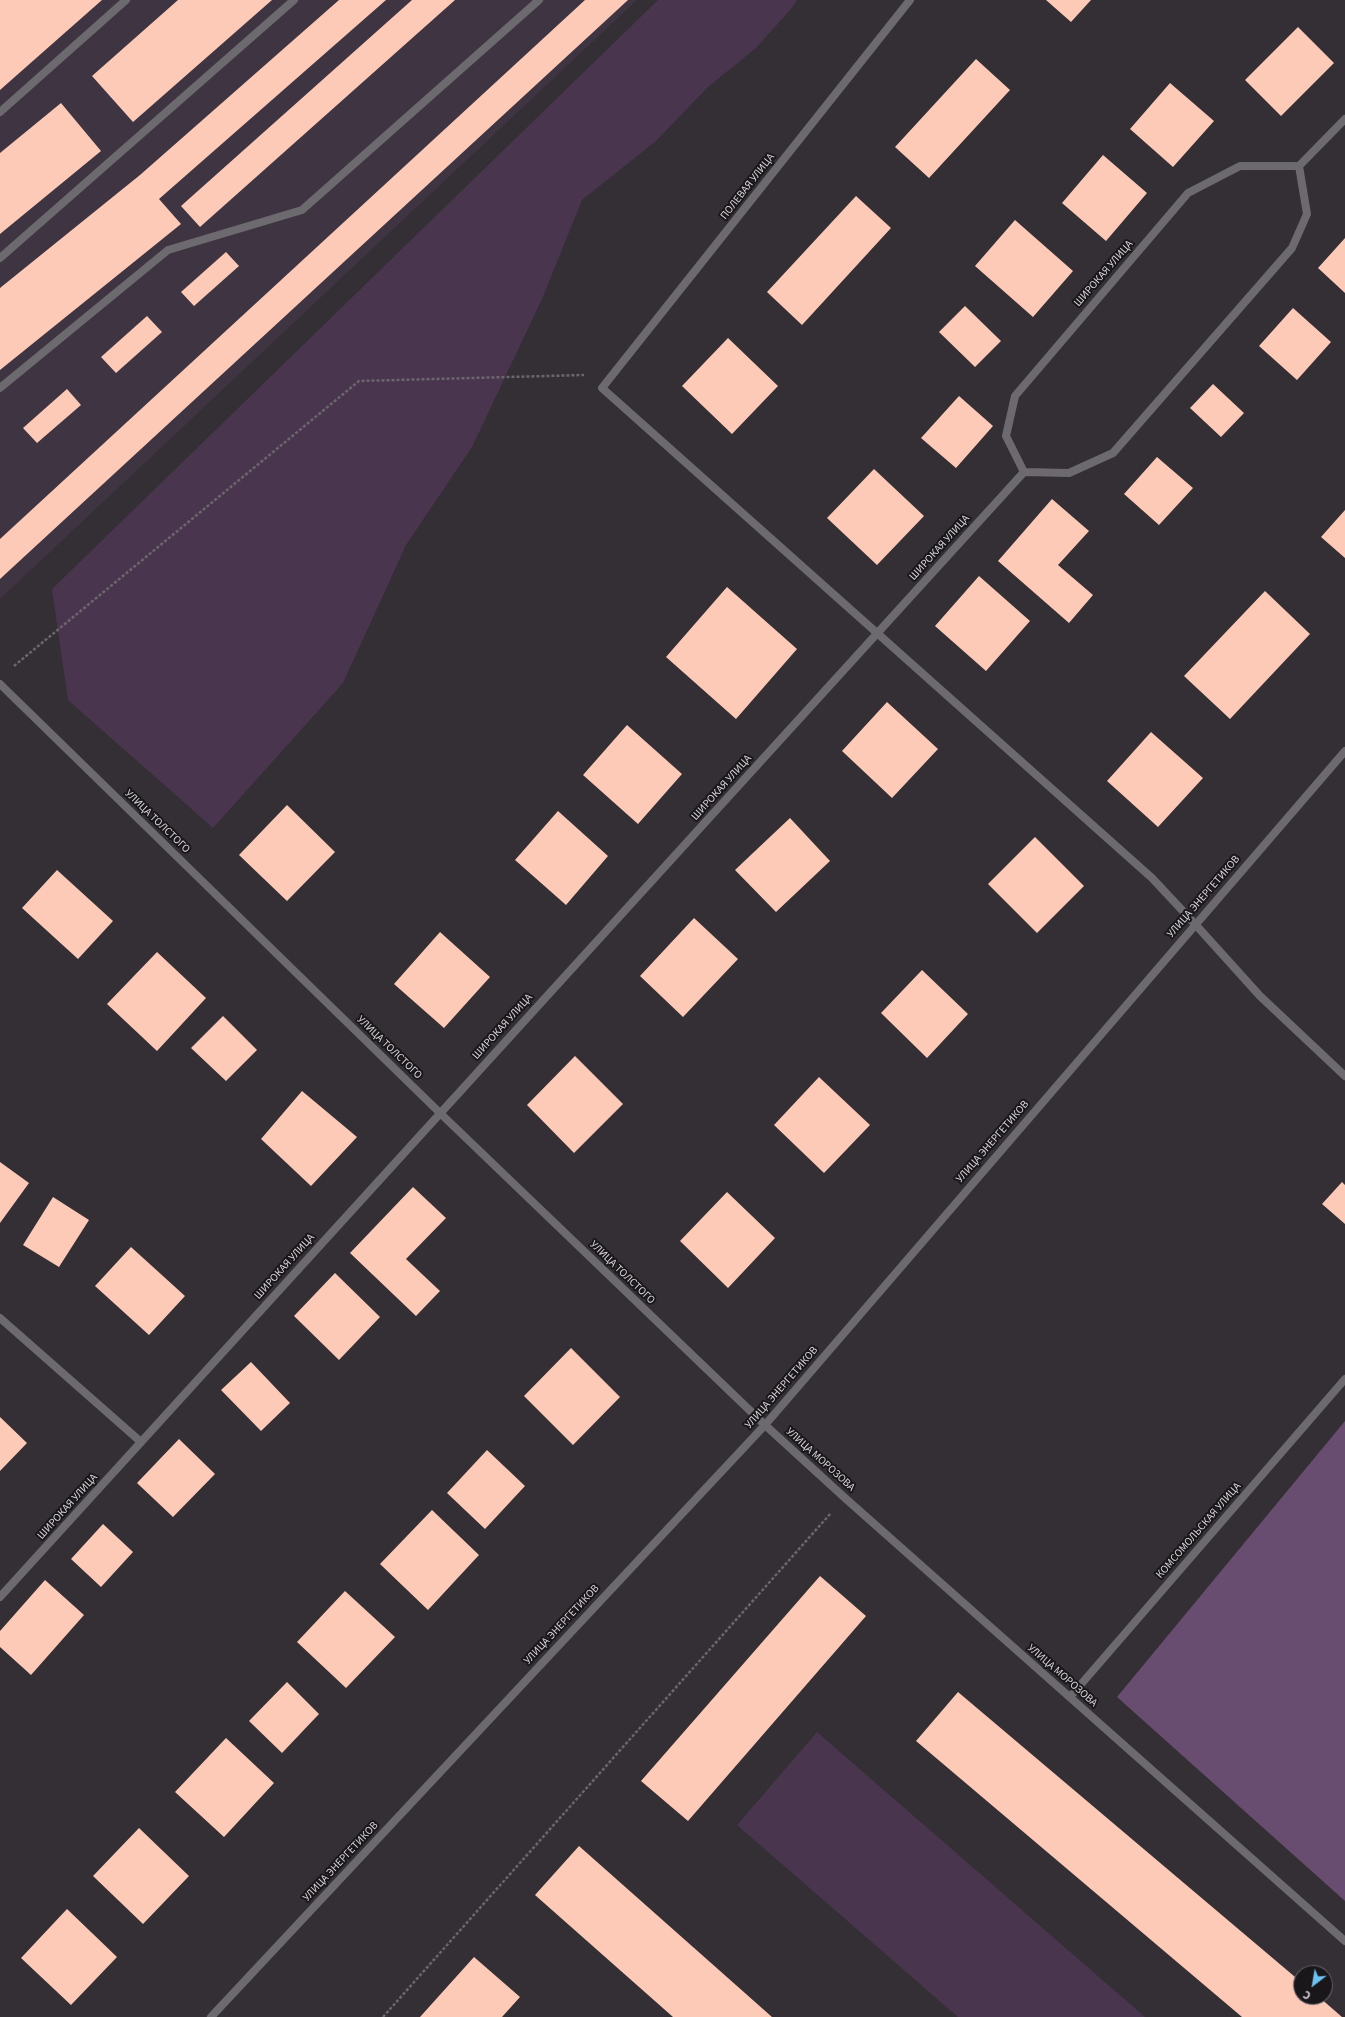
<!DOCTYPE html>
<meta charset="utf-8">
<style>
body{margin:0}
#map{position:relative;width:1345px;height:2017px;overflow:hidden;background:#342e35;font-family:"Source Sans 3",sans-serif}
canvas{display:block}
.north{position:absolute;left:1293px;top:1965px;width:40px;height:40px;box-sizing:border-box;background:#1a171b;border:1px solid #666367;border-radius:50%;rotate:211deg;font-size:11px;font-weight:700;line-height:16px;text-align:center;color:#d8d4d9}
.north::after{content:'';display:block;margin:auto;width:14px;height:18px;background:#6cc3f2;clip-path:polygon(50% 0,100% 100%,50% 72%,0 100%)}
</style>
<div id="map">
<canvas width="1345" height="2017"></canvas>
<div class="north">С</div>
</div>
<script>
const c = document.querySelector('canvas').getContext('2d');
c.lineJoin = 'round';
function fill(path, color) {
  c.fillStyle = color;
  c.fill(path, 'evenodd');
}
function shape(rows) {
  const path = new Path2D();
  for (const r of rows) {
    path.moveTo(r[0], r[1]);
    for (let i = 2; i < r.length; i += 2) path.lineTo(r[i], r[i + 1]);
  }
  return path;
}
function strokePath(path, color, width, dash) {
  c.strokeStyle = color;
  c.lineWidth = width;
  c.lineCap = dash ? 'butt' : 'round';
  c.setLineDash(dash || []);
  c.stroke(path);
}
function write(font, color, halo, rows, align = 'center') {
  c.font = font + ' "Source Sans 3",sans-serif';
  c.lineWidth = 4;
  c.setLineDash([]);
  c.textBaseline = 'middle';
  c.strokeStyle = halo;
  c.fillStyle = color;
  for (const [text, x, y, turn = 0] of rows) {
    c.save();
    c.translate(x, y);
    c.rotate((+turn || 0) * Math.PI / 180);
    c.textAlign = isNaN(turn) ? turn : align;
    if (halo) c.strokeText(text, 0, 0);
    c.fillText(text, 0, 0);
    c.restore();
  }
}
const built = shape([
 [0,0,637,0,0,599]
]);
const green = shape([
 [658,0,797,0,791,9,756,48,708,87,656,141,582,200,542,299,472,447,406,545,343,683,213,828,68,700,52,589],
 [817,1732,1145,2017,958,2017,737,1825]
]);
const forest = shape([
 [1345,1421,1345,1901,1117,1697]
]);
const building = shape([
 [0,0,102,0,0,90],
 [178,0,272,0,133,122,92,76],
 [339,0,386,0,159,199,181,224,0,370,0,288,140,175],
 [412,0,455,0,200,227,181,206],
 [585,0,628,0,0,579,0,539],
 [1046,0,1091,0,1071,22],
 [1298,27,1334,63,1281,116,1245,80],
 [976,59,1010,90,929,178,895,147],
 [1170,83,1214,121,1173,167,1130,129],
 [61,103,101,151,0,234,0,153],
 [1103,155,1147,193,1106,241,1062,203],
 [856,196,891,228,802,325,767,292],
 [1015,220,1073,271,1033,317,975,266],
 [1345,238,1345,293,1318,268],
 [226,252,239,266,194,306,181,292],
 [965,306,1001,341,975,367,939,332],
 [1293,308,1331,342,1297,380,1259,346],
 [147,316,162,332,116,373,101,357],
 [728,338,778,386,732,434,682,386],
 [1213,384,1244,413,1221,437,1190,408],
 [67,389,81,405,37,443,23,428],
 [959,396,993,426,956,468,921,438],
 [1157,457,1193,488,1159,525,1124,494],
 [874,469,924,516,877,565,827,518],
 [1052,499,1089,531,1058,565,1093,595,1069,623,998,561],
 [1345,510,1345,558,1321,537],
 [979,576,1030,621,986,671,935,626],
 [727,587,797,649,736,719,666,657],
 [1265,591,1310,634,1230,719,1184,676],
 [887,702,938,749,892,798,842,751],
 [627,725,682,774,638,824,583,775],
 [1151,732,1203,778,1158,827,1107,781],
 [287,805,335,852,287,901,239,855],
 [558,811,608,856,566,905,515,860],
 [790,818,830,861,776,912,735,870],
 [1035,837,1084,886,1037,933,988,884],
 [57,870,113,921,78,959,22,908],
 [694,918,738,959,683,1017,640,976],
 [440,932,490,977,444,1028,394,984],
 [157,952,206,998,157,1051,107,1004],
 [922,970,968,1014,927,1058,881,1013],
 [223,1016,257,1050,226,1081,191,1048],
 [575,1056,623,1104,574,1153,527,1105],
 [819,1077,870,1125,824,1173,774,1125],
 [302,1091,357,1137,311,1186,261,1139],
 [0,1162,29,1183,0,1223],
 [1342,1182,1345,1185,1345,1224,1322,1204],
 [413,1187,446,1218,406,1259,440,1291,416,1316,350,1253],
 [727,1192,775,1238,728,1288,680,1241],
 [53,1197,89,1220,59,1267,23,1245],
 [131,1247,185,1296,149,1335,95,1286],
 [335,1273,380,1317,339,1360,294,1316],
 [571,1348,620,1397,573,1445,524,1396],
 [251,1362,290,1403,261,1431,221,1390],
 [0,1417,27,1443,0,1471],
 [179,1439,215,1474,173,1517,137,1483],
 [487,1450,525,1486,485,1529,447,1493],
 [432,1510,479,1555,428,1610,380,1564],
 [103,1524,133,1552,101,1587,71,1559],
 [820,1576,866,1616,688,1821,641,1781],
 [45,1580,84,1615,31,1675,0,1647,0,1631],
 [345,1591,395,1637,346,1688,297,1642],
 [287,1682,319,1714,282,1753,249,1721],
 [958,1692,1301,1982,1301,1997,1319,1997,1342,2017,1242,2017,916,1741],
 [226,1738,274,1783,224,1837,175,1792],
 [139,1828,189,1876,143,1924,93,1876],
 [579,1846,772,2017,673,2017,535,1895],
 [67,1909,117,1957,71,2005,21,1958],
 [474,1957,520,1997,502,2017,420,2017]
]);
const path = shape([
 [14,666,359,381,584,375],
 [383,2017,831,1513]
]);
const lane = shape([
 [0,112,126,0],
 [0,258,294,0],
 [0,388,168,250,302,210,539,0],
 [1195,924,1260,996,1345,1076],
 [0,1318,141,1442]
]);
const street = shape([
 [910,0,602,388,1152,878,1195,924],
 [1024,472,1069,473,1113,453,1292,248,1307,214,1299,166],
 [0,684,440,1113,765,1425,845,1498,1345,1941],
 [0,1597,1024,472,1006,436,1015,396,1188,193,1240,166,1299,166,1345,119],
 [1070,1697,1345,1379],
 [211,2017,765,1425,1345,751]
]);
const streetNames = [
 ["ПОЛЕВАЯ УЛИЦА",748,187,-52],
 ["ШИРОКАЯ УЛИЦА",1104,274,-49],
 ["ШИРОКАЯ УЛИЦА",940,548,-48],
 ["ШИРОКАЯ УЛИЦА",722,788,-48],
 ["УЛИЦА ТОЛСТОГО",157,822,44],
 ["УЛИЦА ЭНЕРГЕТИКОВ",1204,897,-49],
 ["ШИРОКАЯ УЛИЦА",503,1027,-48],
 ["УЛИЦА ТОЛСТОГО",389,1048,44],
 ["УЛИЦА ЭНЕРГЕТИКОВ",993,1142,-49],
 ["ШИРОКАЯ УЛИЦА",285,1267,-48],
 ["УЛИЦА ТОЛСТОГО",622,1273,44],
 ["УЛИЦА ЭНЕРГЕТИКОВ",782,1388,-49],
 ["УЛИЦА МОРОЗОВА",820,1460,42],
 ["ШИРОКАЯ УЛИЦА",68,1507,-48],
 ["КОМСОМОЛЬСКАЯ УЛИЦА",1199,1531,-49],
 ["УЛИЦА ЭНЕРГЕТИКОВ",562,1625,-47],
 ["УЛИЦА МОРОЗОВА",1062,1676,41],
 ["УЛИЦА ЭНЕРГЕТИКОВ",341,1862,-47]
];
fill(built, '#3f3441');
fill(green, '#49364e');
fill(forest, '#694d70');
fill(building, '#fecab8');
strokePath(path, '#6c666d', 2.5, [3, 2]);
strokePath(lane, '#6c6a6e', 8);
strokePath(street, '#6c6a6e', 8);
write('11px', '#d8d4d9', '#1a171b', streetNames);
</script>
